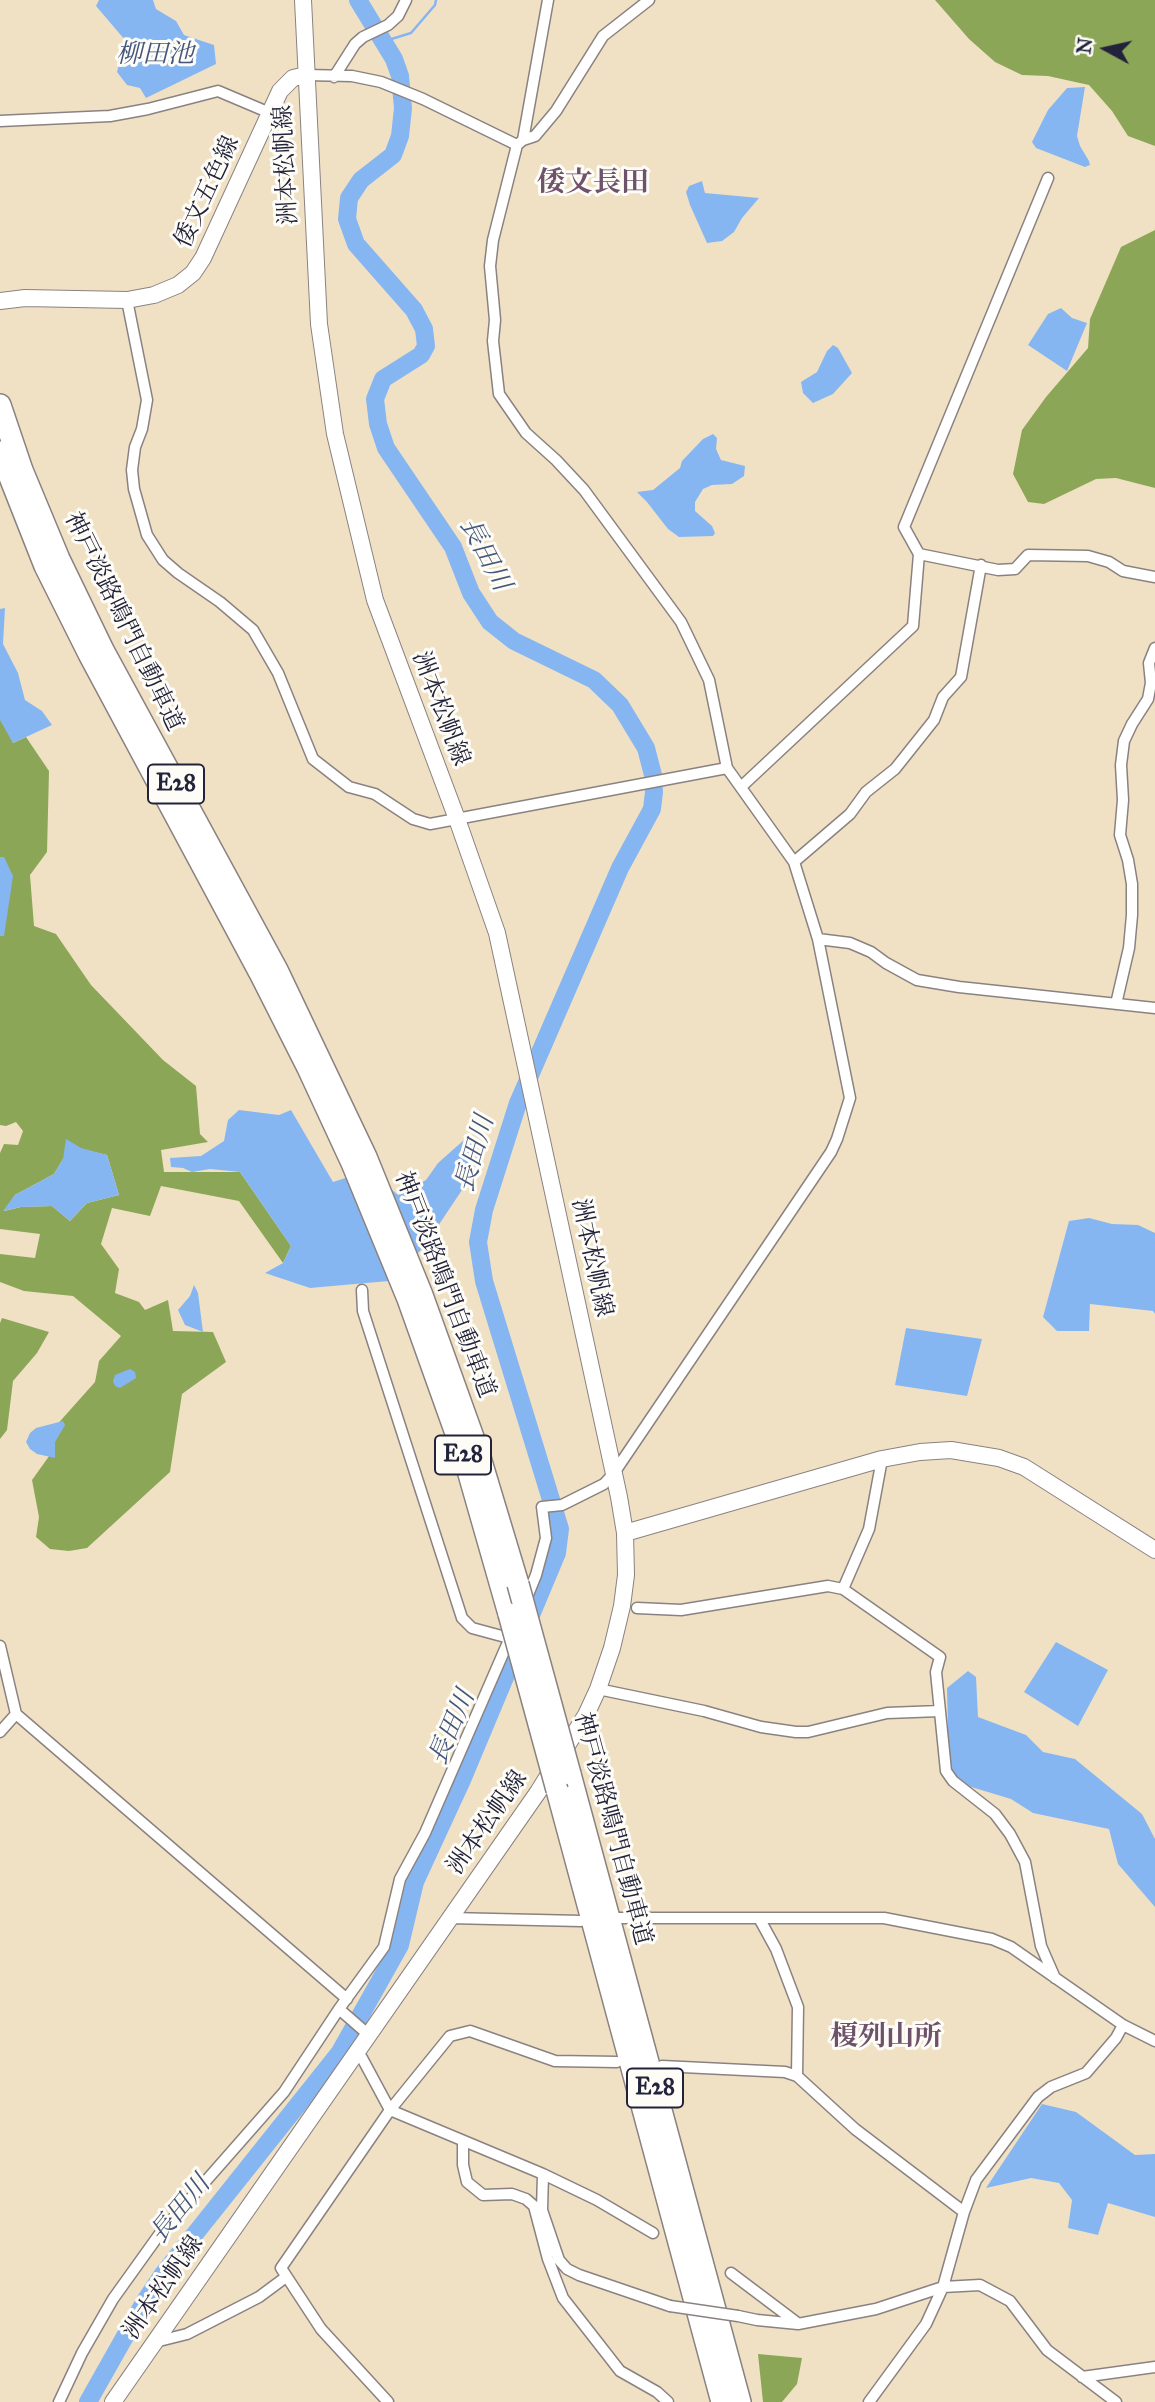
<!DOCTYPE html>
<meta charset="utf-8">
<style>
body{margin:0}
#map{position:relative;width:1155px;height:2402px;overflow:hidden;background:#f1e1c4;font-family:"IM FELL Great Primer",serif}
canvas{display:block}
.north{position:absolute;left:1071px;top:14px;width:70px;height:70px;-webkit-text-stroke:5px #fdfcf7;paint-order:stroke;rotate:278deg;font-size:19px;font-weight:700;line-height:28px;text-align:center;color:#22223b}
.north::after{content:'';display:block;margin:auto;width:24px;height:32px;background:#22223b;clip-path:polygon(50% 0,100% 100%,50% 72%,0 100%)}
</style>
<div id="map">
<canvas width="1155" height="2402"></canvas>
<div class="north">N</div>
</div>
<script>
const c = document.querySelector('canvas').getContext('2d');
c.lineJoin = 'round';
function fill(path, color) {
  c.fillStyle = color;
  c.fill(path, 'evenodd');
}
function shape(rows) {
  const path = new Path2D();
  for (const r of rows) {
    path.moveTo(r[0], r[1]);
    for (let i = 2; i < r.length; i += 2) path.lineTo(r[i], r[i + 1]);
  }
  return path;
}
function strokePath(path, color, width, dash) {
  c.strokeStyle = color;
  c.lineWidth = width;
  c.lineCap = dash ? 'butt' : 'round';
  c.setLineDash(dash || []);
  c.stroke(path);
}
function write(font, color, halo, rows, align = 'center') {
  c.font = font + ' "IM FELL Great Primer","Noto Serif JP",serif';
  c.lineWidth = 6;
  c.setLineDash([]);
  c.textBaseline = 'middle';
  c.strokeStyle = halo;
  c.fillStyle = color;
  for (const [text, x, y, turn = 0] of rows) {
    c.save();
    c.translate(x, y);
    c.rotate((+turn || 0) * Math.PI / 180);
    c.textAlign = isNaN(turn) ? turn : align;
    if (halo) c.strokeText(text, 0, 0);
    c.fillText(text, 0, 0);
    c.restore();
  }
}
const forest = shape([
 [935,0,1155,0,1155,146,1128,136,1112,111,1089,85,1048,76,1022,75,995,62,969,39],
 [1155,230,1155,488,1116,478,1096,479,1044,504,1028,502,1013,474,1022,430,1046,397,1088,348,1090,319,1121,247],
 [0,713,13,743,26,737,49,771,47,852,30,875,34,926,56,934,91,985,163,1060,196,1086,200,1134,208,1142,161,1150,164,1172,240,1172,291,1246,283,1263,239,1201,161,1186,150,1216,112,1208,101,1244,119,1269,115,1293,139,1302,145,1310,168,1300,173,1331,213,1332,226,1362,182,1394,170,1472,87,1548,69,1551,50,1549,36,1537,39,1517,32,1480,52,1452,54,1428,95,1382,99,1361,121,1336,73,1296,24,1291,0,1282,0,1254,35,1258,40,1234,0,1229,0,1153,4,1144,18,1145,23,1131,16,1122,6,1126,0,1125,0,936,3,936,4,857,0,857],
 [81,1149,107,1155,119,1195,87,1203,70,1221,52,1206,21,1207,4,1211,15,1195,54,1174,63,1159],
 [2,1318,49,1332,37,1353,13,1381,7,1430,0,1439,0,1323],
 [758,2354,802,2358,797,2384,782,2402,763,2402]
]);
const water = shape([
 [99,0,153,0,156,9,176,21,184,35,214,45,216,64,146,98,140,88,127,85,117,72,125,40,96,6],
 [1085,87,1077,136,1080,146,1089,161,1090,165,1085,167,1036,148,1032,142,1048,110,1067,88],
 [702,181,705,193,759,198,742,218,734,232,722,241,707,243,690,205,686,192,689,186],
 [1061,308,1072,318,1087,323,1067,371,1028,345,1048,314],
 [833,345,838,348,852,373,833,394,813,403,803,393,801,382,817,372,827,351],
 [713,434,717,438,716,449,721,460,745,466,744,476,732,484,712,485,703,489,695,502,695,511,712,526,715,533,713,536,679,537,668,529,647,502,637,492,653,490,680,468,682,461,703,439],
 [5,608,3,644,18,673,25,700,42,711,52,725,13,743,0,720,0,609],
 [4,857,13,876,4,936,0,936,0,857],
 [239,1110,279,1115,291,1110,333,1182,361,1173,382,1181,398,1195,426,1180,438,1163,464,1140,473,1141,479,1151,472,1175,424,1247,389,1281,310,1288,265,1273,283,1263,291,1246,240,1172,210,1169,192,1172,183,1168,171,1167,170,1158,201,1156,224,1141,228,1120],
 [66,1139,81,1148,107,1155,119,1195,87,1203,70,1221,52,1206,21,1207,3,1211,15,1195,54,1174,63,1159],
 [1089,1218,1112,1224,1138,1225,1155,1233,1155,1314,1153,1311,1090,1304,1089,1331,1057,1331,1043,1317,1069,1221],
 [194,1285,198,1293,203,1332,185,1325,178,1310,190,1296],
 [906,1328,982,1339,967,1396,895,1385],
 [130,1369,135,1372,136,1378,120,1388,115,1386,113,1381,115,1375],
 [63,1421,65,1425,55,1442,55,1458,37,1454,30,1449,26,1442,30,1433,36,1428],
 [1056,1642,1108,1670,1078,1726,1024,1692],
 [968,1671,976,1677,978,1717,1026,1735,1043,1752,1075,1759,1142,1814,1155,1839,1155,1907,1118,1864,1109,1829,1033,1813,1011,1799,968,1786,949,1776,947,1688],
 [1042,2104,1076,2112,1135,2155,1155,2154,1155,2217,1108,2203,1098,2235,1068,2228,1072,2200,1059,2183,1031,2178,986,2188]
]);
const stream = shape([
 [385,41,411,33,435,5,436,0]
]);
const river = shape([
 [88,2402,145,2301,163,2274,340,2052,400,1945,415,1882,462,1780,557,1553,560,1529,484,1281,478,1242,484,1210,518,1103,620,868,652,809,654,792,653,775,646,748,620,705,594,680,514,641,490,622,471,593,453,547,386,448,378,424,375,399,383,379,421,355,426,346,424,329,414,310,356,244,347,219,349,198,361,180,393,155,400,136,403,108,400,76,394,59,358,0]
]);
const street = shape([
 [306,75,352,76,381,82,423,99,517,145],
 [334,77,355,44,363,37,388,25,398,16,406,0],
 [0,121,110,116,148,109,218,91,270,113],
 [523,140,548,0],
 [127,300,147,400,142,429,135,447,132,470,134,489,147,535,163,560,178,573,220,602,253,630,278,673,313,759,349,787,375,794,413,819,430,824,727,768],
 [919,554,998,570,1015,569,1028,555,1088,556,1109,562,1123,571,1155,577],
 [741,787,913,626,919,554,904,527,1048,178],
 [794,862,850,814,866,792,895,769,934,720,943,697,961,677,981,565],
 [818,939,850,943,871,952,886,963,917,980,959,987,1155,1008],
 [1116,1004,1129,948,1132,915,1132,884,1128,860,1120,835,1123,800,1121,765,1124,741,1132,724,1148,699,1151,683,1149,663,1155,648],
 [362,1290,363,1311,462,1618,472,1628,509,1638],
 [843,1589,869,1529,882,1459],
 [525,1602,536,1575,546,1538,542,1507,562,1505,604,1484,614,1473,831,1152,837,1139,850,1098,818,939,794,862,727,768,709,680,681,622,584,490,556,460,526,433,499,394,493,341,495,320,490,266,493,240,517,145,523,140,535,136,556,111,603,36,649,0],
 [637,1608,681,1610,828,1586,843,1589,940,1657,936,1672,946,1771,953,1781,995,1814,1010,1834,1025,1862,1041,1946,1055,1978],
 [0,1646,16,1714,347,1999],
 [598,1689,704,1711,761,1727,796,1732,808,1732,887,1713,940,1711],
 [0,1732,16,1714],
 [449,1918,581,1921],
 [619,1918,884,1918,992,1939,1011,1947,1123,2025,1155,2041],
 [759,1918,776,1949,798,2007,797,2076],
 [339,2009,370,2036],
 [358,2054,362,2058,390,2110,543,2174,542,2210,559,2260,567,2269,579,2275,670,2306],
 [662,2066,785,2072,797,2076,855,2129,964,2212],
 [463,2142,463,2165,467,2182,483,2195,512,2194,526,2199,534,2206,548,2259,563,2298,620,2371,657,2392,668,2402],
 [543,2174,597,2200,653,2233],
 [731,2273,796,2322],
 [738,2316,757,2320,798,2324,876,2309,943,2287,980,2285,1010,2301,1047,2350,1116,2402],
 [155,2342,187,2334,259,2297,286,2277],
 [1082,2377,1155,2367],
 [59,2402,82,2353,113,2299,161,2232,284,2092,339,2009,384,1947,400,1879,425,1833,512,1633],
 [388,2402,321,2329,281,2268,390,2110,450,2036,470,2031,555,2061,617,2062],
 [869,2402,926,2324,943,2287,964,2212,976,2180,1038,2097,1051,2087,1086,2073,1116,2038,1123,2025]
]);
const secondary = shape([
 [0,301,25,298,127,300,154,295,178,285,193,273,203,258,280,91,293,78,306,75],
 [625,1533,882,1459,920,1452,951,1450,999,1458,1024,1467,1155,1550],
 [113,2402,538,1792,586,1715,598,1689,612,1648,622,1606,626,1575,625,1533,619,1497,497,933,457,819,375,600,335,434,319,324,303,0]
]);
const highway = shape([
 [0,405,22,470,59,559,103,650,277,970,366,1157,422,1295,478,1451,518,1584],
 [0,452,45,566,89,654,261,975,308,1068,352,1163,408,1299,463,1453,509,1614],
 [570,1774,740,2402],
 [557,1790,722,2402]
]);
const streetBridge = shape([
 [670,2306,738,2316]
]);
const highwayBridge = shape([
 [518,1584,570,1774],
 [509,1614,557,1790]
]);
const shields = [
 [176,784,56],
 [463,1455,56],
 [655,2088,56]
];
const shieldNames = [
 ["E28",176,784],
 ["E28",463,1455],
 ["E28",655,2088]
];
const streetNames = [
 ["洲本松帆線",287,165,-93],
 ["倭文五色線",208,192,-65],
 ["神戸淡路鳴門自動車道",123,622,64],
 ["洲本松帆線",440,709,69],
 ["洲本松帆線",591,1258,78],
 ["神戸淡路鳴門自動車道",444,1285,69],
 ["洲本松帆線",488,1823,-55],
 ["神戸淡路鳴門自動車道",612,1829,75],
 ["洲本松帆線",164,2288,-55]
];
const waterNames = [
 ["柳田池",155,56],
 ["長田川",484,555,62],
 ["長田川",476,1154,-74],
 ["長田川",453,1728,-67],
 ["長田川",181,2210,-51]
];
const quarterNames = [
 ["倭文長田",593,184],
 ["榎列山所",886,2038]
];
fill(forest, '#8ca657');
fill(water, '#86b6f2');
strokePath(stream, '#86b6f2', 2.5);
strokePath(river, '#86b6f2', 18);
strokePath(street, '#8a8280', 13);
strokePath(secondary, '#8a8280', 18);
strokePath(highway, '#8a8280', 24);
strokePath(street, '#fff', 10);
strokePath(secondary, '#fff', 16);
strokePath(highway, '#fff', 21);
strokePath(streetBridge, '#8a8280', 13, []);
strokePath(highwayBridge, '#8a8280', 24, []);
strokePath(streetBridge, '#fff', 10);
strokePath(highwayBridge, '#fff', 21);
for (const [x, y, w] of shields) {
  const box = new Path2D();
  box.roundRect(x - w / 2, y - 19.5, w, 39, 5);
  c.fillStyle = '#fdfcf7';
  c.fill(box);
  strokePath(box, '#22223b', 2);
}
write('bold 23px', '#22223b', null, shieldNames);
write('24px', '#22223b', '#fdfcf7', streetNames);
write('italic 26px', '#45567b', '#fdfcf7', waterNames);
write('bold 28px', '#6e516a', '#fdfcf7', quarterNames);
</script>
